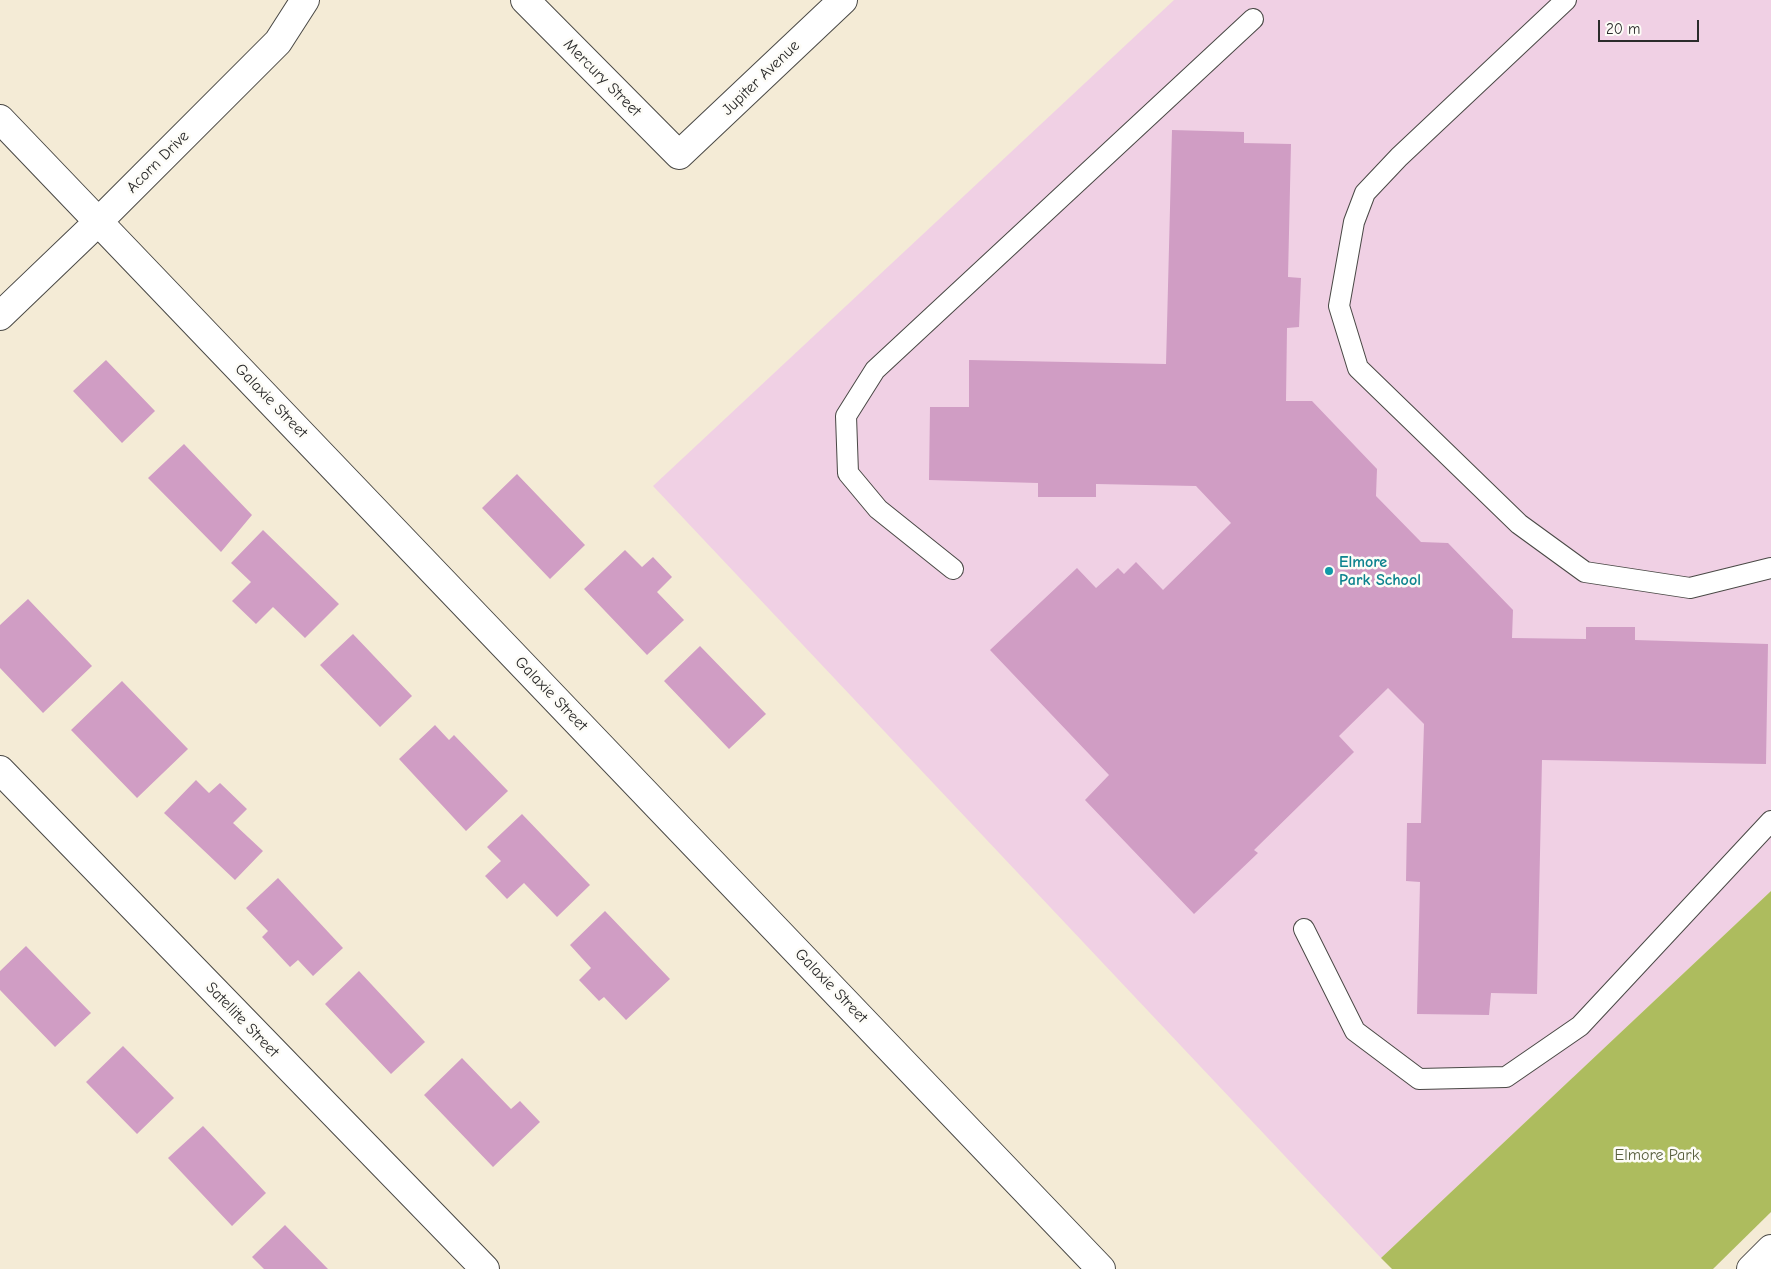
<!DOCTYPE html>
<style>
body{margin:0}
#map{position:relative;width:1771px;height:1269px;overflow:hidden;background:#f4ebd6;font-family:"Comic Neue",sans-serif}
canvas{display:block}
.scale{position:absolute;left:1598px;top:20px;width:101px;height:22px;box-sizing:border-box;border:2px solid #2b2b2b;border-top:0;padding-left:6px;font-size:15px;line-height:18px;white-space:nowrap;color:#2b2b2b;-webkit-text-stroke:4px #fdfcf7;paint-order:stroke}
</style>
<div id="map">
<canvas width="1771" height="1269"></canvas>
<div class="scale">20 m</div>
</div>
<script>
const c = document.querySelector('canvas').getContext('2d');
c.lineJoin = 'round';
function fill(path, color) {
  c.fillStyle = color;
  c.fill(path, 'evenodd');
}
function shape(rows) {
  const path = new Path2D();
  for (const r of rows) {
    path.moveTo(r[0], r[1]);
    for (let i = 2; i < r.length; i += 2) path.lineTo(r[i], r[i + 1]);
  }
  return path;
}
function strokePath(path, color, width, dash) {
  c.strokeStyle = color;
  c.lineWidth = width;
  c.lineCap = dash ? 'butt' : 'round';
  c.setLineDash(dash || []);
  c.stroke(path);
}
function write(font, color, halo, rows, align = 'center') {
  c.font = font + ' "Comic Neue",sans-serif';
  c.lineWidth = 5;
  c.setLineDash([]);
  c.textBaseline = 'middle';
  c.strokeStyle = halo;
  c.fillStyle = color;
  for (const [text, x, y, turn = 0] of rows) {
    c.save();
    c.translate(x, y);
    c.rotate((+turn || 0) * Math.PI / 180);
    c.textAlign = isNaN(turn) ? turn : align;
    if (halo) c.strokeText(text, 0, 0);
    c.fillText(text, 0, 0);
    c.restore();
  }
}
const built = shape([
 [1174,0,1771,0,1771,891,1381,1258,653,486]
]);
const green = shape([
 [1771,891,1771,1212,1713,1269,1392,1269,1381,1258]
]);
const building = shape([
 [1172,130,1244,132,1244,143,1291,144,1288,277,1301,278,1299,327,1287,328,1286,401,1312,401,1377,469,1376,496,1421,542,1448,543,1513,610,1512,638,1586,639,1586,627,1635,627,1635,640,1768,644,1766,764,1542,760,1537,994,1491,993,1489,1015,1417,1014,1420,882,1406,881,1407,823,1421,823,1424,724,1388,688,1339,736,1354,752,1254,850,1258,853,1194,914,1085,800,1109,775,990,650,1077,568,1096,588,1118,568,1124,574,1136,562,1163,590,1231,523,1196,486,1096,484,1096,497,1038,497,1038,483,929,480,930,407,969,407,969,360,1166,364],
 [106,360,155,411,122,443,73,391],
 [184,444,252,515,221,552,148,478],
 [517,474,585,545,550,579,482,508],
 [263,530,339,604,305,638,273,607,256,624,232,601,251,582,231,563],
 [625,550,642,567,653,557,672,577,657,592,684,620,647,655,584,589],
 [28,599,92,666,43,713,0,668,0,625],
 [353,634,412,696,380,727,320,665],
 [700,646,766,714,729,749,664,681],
 [122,681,188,749,137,798,71,730],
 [435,725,449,740,454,735,508,791,466,831,399,759],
 [196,780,209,793,220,783,247,809,233,823,263,851,235,880,164,813],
 [522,814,590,885,557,917,524,883,507,899,485,876,501,861,487,847],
 [278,878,343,948,313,976,298,960,290,967,262,937,268,931,246,908],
 [605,911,670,979,626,1020,604,997,599,1001,579,980,591,968,570,945],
 [26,946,91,1013,55,1047,0,990,0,971],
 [359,971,425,1042,391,1074,325,1004],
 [123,1046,174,1098,137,1134,86,1082],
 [462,1058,511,1109,520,1101,540,1122,493,1167,424,1095],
 [203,1126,266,1193,232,1226,168,1158],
 [285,1225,328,1269,264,1269,252,1257]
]);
const lane = shape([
 [1566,0,1399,157,1365,193,1354,222,1339,306,1358,368,1519,524,1585,572,1690,588,1771,568],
 [953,569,878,509,848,473,846,416,875,370,1253,19],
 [1304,929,1355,1031,1419,1079,1506,1077,1580,1026,1771,821]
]);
const street = shape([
 [525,0,679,155,843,0],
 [0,119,1101,1269],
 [0,316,99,221,278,42,305,0],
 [0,770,485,1269],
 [1751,1269,1771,1249]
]);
const markers = [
 [1329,571,5,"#0f9aa8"]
];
const streetNames = [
 ["Mercury Street",602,78,45],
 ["Jupiter Avenue",761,78,-44],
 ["Acorn Drive",158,162,-45],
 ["Galaxie Street",271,401,46],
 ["Galaxie Street",551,694,46],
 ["Galaxie Street",831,986,46],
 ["Satellite Street",242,1020,46]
];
const cultureNames = [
 ["Elmore",1339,562],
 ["Park School",1339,580]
];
const parkNames = [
 ["Elmore Park",1657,1155]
];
fill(built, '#f0d0e4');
fill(green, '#adbc5e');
fill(building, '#d09dc4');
strokePath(lane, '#494845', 22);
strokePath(street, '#494845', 30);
strokePath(lane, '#fff', 20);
strokePath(street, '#fff', 28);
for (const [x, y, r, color] of markers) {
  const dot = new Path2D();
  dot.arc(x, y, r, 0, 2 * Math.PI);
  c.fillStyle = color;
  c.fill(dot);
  strokePath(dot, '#fdfcf7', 2);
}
write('16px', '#2b2b2b', '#fdfcf7', streetNames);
write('bold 16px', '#0d838f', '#fdfcf7', cultureNames, 'left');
write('16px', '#585e3d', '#fdfcf7', parkNames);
</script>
